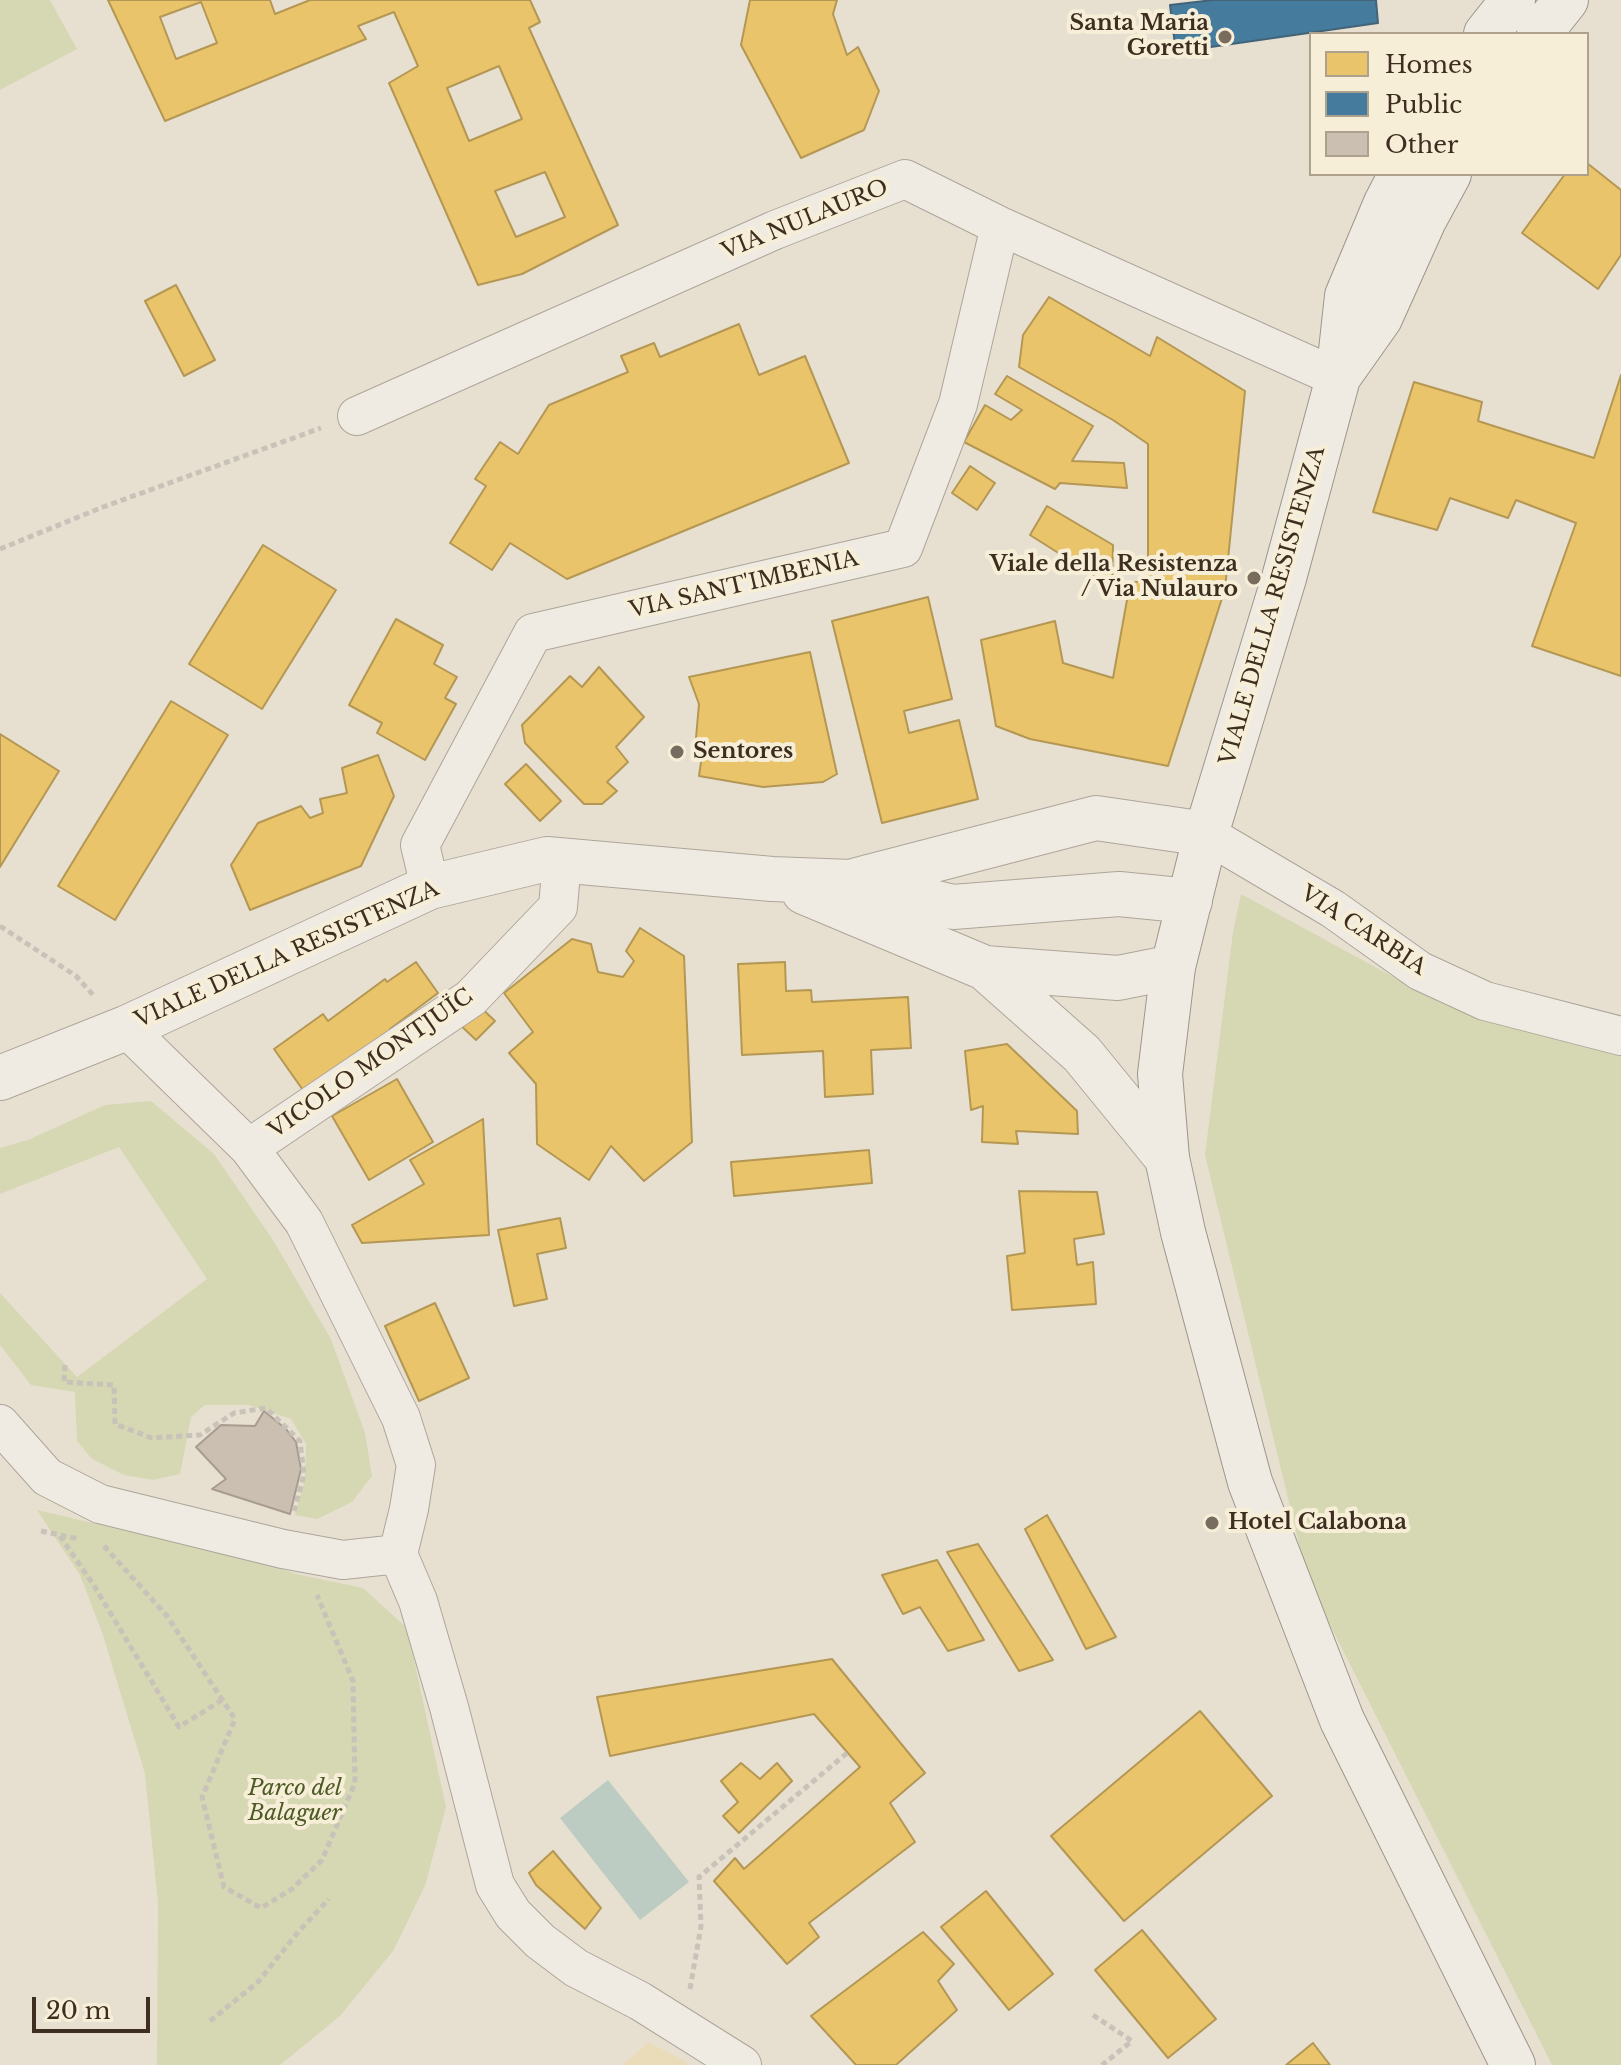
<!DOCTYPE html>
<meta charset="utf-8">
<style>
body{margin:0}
#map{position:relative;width:1621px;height:2065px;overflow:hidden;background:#e7e0d1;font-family:"Libre Baskerville",serif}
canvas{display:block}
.legend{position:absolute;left:1309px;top:32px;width:280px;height:144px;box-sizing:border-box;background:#f7eed8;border:2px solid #ada18e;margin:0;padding:10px 14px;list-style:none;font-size:24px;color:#3d2e20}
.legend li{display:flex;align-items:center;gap:16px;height:40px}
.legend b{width:40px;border:2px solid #ada18e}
.scale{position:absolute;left:32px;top:1997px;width:118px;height:36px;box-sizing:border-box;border:4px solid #3d2e20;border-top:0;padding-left:10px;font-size:24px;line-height:28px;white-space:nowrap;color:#3d2e20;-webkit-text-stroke:6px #f7eed8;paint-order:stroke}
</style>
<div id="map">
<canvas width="1621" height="2065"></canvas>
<ul class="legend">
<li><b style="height:22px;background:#e9c46a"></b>Homes</li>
<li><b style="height:22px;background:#457b9d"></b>Public</li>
<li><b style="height:22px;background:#cbbfb2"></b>Other</li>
</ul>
<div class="scale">20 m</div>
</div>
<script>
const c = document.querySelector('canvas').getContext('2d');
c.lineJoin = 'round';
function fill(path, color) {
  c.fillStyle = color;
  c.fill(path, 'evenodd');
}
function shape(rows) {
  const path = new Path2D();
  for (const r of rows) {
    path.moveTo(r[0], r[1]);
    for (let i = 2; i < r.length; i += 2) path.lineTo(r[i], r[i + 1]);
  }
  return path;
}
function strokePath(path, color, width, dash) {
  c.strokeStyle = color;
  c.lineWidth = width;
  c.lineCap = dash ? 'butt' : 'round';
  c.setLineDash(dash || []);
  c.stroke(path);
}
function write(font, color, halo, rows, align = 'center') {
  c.font = font + ' "Libre Baskerville",serif';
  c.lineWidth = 8;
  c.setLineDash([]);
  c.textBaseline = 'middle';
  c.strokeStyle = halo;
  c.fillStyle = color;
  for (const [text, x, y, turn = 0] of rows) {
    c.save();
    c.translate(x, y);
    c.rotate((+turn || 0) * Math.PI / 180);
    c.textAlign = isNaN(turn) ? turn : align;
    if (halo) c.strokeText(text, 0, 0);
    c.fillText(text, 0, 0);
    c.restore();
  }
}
const green = shape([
 [0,0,50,0,77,49,0,90],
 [1241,894,1447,1006,1583,1029,1621,1042,1621,2065,1552,2065,1308,1581,1205,1155,1233,932],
 [151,1101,214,1154,273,1240,331,1339,365,1433,372,1476,352,1502,317,1519,295,1515,305,1480,306,1444,291,1419,249,1405,205,1405,191,1417,180,1474,153,1480,124,1475,92,1459,77,1441,75,1392,31,1385,0,1345,0,1293,77,1377,207,1279,119,1147,0,1194,0,1148,28,1140,105,1105],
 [37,1510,261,1562,296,1574,363,1588,407,1628,446,1807,425,1886,393,1951,340,2016,280,2065,157,2065,158,1903,145,1774,102,1632,80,1575]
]);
const sand = shape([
 [648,2042,683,2060,689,2065,623,2065]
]);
const water = shape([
 [608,1780,689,1882,640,1920,560,1818]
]);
const homes = shape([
 [108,0,270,0,275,14,310,0,530,0,540,22,529,28,618,225,522,274,478,285,389,83,418,66,394,12,358,26,366,39,165,121,108,0],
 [201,2,217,43,176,59,160,17,201,2],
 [499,66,522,119,469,141,447,88,499,66],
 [545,172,565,217,516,237,495,191,545,172],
 [750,0,837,0,833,14,847,55,858,47,879,91,864,130,801,158,741,45,750,0],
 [1587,163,1621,190,1621,255,1598,289,1522,233,1565,174,1587,174,1587,163],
 [176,285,215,360,184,376,145,301,176,285],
 [1049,297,1150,356,1157,337,1245,391,1225,589,1168,766,1030,739,996,726,981,640,1055,621,1063,663,1113,678,1130,583,1148,580,1148,444,1113,420,1019,367,1023,335,1049,297],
 [739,324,759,375,805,356,849,463,567,579,510,543,492,570,450,543,486,486,475,479,500,442,518,454,549,405,628,372,621,356,654,343,660,357,739,324],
 [1621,375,1621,676,1532,646,1576,523,1516,500,1508,518,1450,498,1437,530,1373,512,1414,382,1482,402,1478,421,1594,458,1621,375],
 [1007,376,1093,426,1072,461,1124,463,1127,488,1060,483,1055,489,964,442,985,405,1011,420,1022,410,995,394,1007,376],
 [970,466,995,483,977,510,952,493,970,466],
 [1047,506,1113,545,1112,587,1030,535,1047,506],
 [263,545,336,590,262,709,189,664,263,545],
 [928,597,952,699,904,711,909,733,959,720,978,799,882,823,832,621,928,597],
 [396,619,443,645,434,664,457,677,445,698,456,704,425,760,377,733,382,723,349,705,396,619],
 [810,652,837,774,823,782,763,787,699,776,704,742,696,738,699,704,689,677,810,652],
 [599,667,644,717,616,747,628,762,607,782,617,791,602,804,584,804,525,743,522,725,570,676,582,687,599,667],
 [171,701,228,735,115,920,58,886,171,701],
 [0,734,59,771,0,867,0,734],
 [378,755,394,796,361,866,250,910,231,865,258,823,301,806,310,818,323,813,320,799,347,793,342,768,378,755],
 [526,764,561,801,540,821,505,784,526,764],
 [640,928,684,956,692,1142,644,1181,611,1146,589,1180,537,1144,536,1084,509,1053,533,1032,504,993,572,939,591,944,598,972,623,977,634,961,626,951,640,928],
 [416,962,438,993,390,1029,396,1038,305,1093,274,1049,323,1014,328,1021,385,979,387,982,416,962],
 [785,962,786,991,811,990,812,1002,908,997,911,1048,871,1050,873,1094,825,1097,823,1051,742,1055,738,964,785,962],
 [476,1003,495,1021,476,1040,457,1022,476,1003],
 [1007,1044,1077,1111,1078,1134,1016,1131,1018,1144,982,1142,983,1106,971,1110,965,1051,1007,1044],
 [397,1079,433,1142,369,1180,332,1116,397,1079],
 [483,1119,489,1235,362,1243,352,1225,424,1184,410,1160,483,1119],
 [869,1150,872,1183,734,1196,731,1162,869,1150],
 [1019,1191,1097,1192,1104,1234,1074,1239,1077,1265,1093,1262,1096,1304,1012,1310,1007,1256,1025,1253,1019,1191],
 [560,1218,566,1248,537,1254,547,1299,514,1306,498,1230,560,1218],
 [435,1303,469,1378,419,1401,385,1326,435,1303],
 [1047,1515,1116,1637,1086,1649,1025,1529,1047,1515],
 [978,1544,1053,1660,1019,1671,947,1552,978,1544],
 [937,1560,984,1640,948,1651,920,1607,903,1614,882,1575,937,1560],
 [832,1659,925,1773,890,1803,915,1842,809,1923,819,1937,787,1964,714,1881,735,1858,744,1869,860,1767,814,1714,610,1756,597,1697,832,1659],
 [1200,1711,1272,1796,1124,1921,1051,1836,1200,1711],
 [741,1763,760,1779,777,1763,792,1781,739,1833,723,1816,738,1802,721,1781,741,1763],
 [553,1851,601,1908,585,1929,536,1885,529,1873,553,1851],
 [986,1891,1053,1974,1009,2010,941,1927,986,1891],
 [1142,1930,1216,2019,1168,2058,1095,1970,1142,1930],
 [923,1932,954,1964,938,1981,957,2010,896,2065,856,2065,811,2016,923,1932],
 [1313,2043,1330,2065,1286,2065,1313,2043]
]);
const public = shape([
 [1213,0,1376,0,1378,23,1176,52,1170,5,1213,0]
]);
const building = shape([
 [264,1411,286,1429,296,1442,301,1469,290,1514,212,1489,226,1479,196,1447,221,1425,255,1426,264,1411]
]);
const path = shape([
 [0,549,103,507,321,428],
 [0,926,76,976,95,997],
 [65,1365,64,1382,114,1385,115,1424,152,1438,200,1435,234,1413,266,1408,300,1441,304,1475,294,1511],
 [41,1531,79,1539],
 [60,1536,93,1584,179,1727,222,1700],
 [104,1546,167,1616,235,1719,202,1797,224,1887,261,1908,292,1889,322,1860,355,1783,353,1681,317,1595],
 [690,1989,701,1926,699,1877,847,1753],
 [1093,2015,1132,2041,1102,2065],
 [210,2021,258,1982,299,1931,329,1899]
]);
const minor = shape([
 [357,416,775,230,905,179,1000,226,1338,378],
 [1206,834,1333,909,1420,971,1485,1001,1621,1036],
 [430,887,420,845,533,633,903,548,958,404,1000,226],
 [126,1028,249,1148,304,1222,401,1418,416,1465,409,1509,398,1554,418,1601,449,1707,495,1885,513,1914,540,1941,576,1968,640,2001,742,2065],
 [249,1148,471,998,558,907,562,861],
 [0,1424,47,1477,100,1504,283,1549,343,1560,398,1554]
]);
const tertiary = shape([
 [857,880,1096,818,1206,834],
 [804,892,985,968,1118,978,1173,967],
 [985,968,1082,1054,1167,1158],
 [0,1078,126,1028,430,887,547,859,772,879,851,882,953,907,1119,894,1190,901]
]);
const secondary = shape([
 [1486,34,1513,0],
 [1539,34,1566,0],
 [1401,174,1386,203,1347,296,1338,378,1284,578,1206,834,1173,967,1160,1074,1167,1158,1183,1232,1250,1482,1342,1720,1513,2065],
 [1339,376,1380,318,1424,220,1449,174]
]);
const markers = [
 [1225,37,8,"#786c5e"],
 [1254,578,8,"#786c5e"],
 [677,752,8,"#786c5e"],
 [1212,1523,8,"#786c5e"]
];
const poiNames = [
 ["Santa Maria",1209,24],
 ["Goretti",1209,49],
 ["Viale della Resistenza",1238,565],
 ["/ Via Nulauro",1238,590],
 ["Sentores",693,752,"left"],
 ["Hotel Calabona",1228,1523,"left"]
];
const streetNames = [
 ["VIA NULAURO",805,220,-22],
 ["VIA SANT'IMBENIA",744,585,-13],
 ["VIALE DELLA RESISTENZA",1273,606,-74],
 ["VIA CARBIA",1363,931,33],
 ["VIALE DELLA RESISTENZA",287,955,-24],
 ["VICOLO MONTJUÏC",371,1064,-35]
];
const parkNames = [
 ["Parco del",295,1789],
 ["Balaguer",295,1814]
];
fill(green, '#d6d7b3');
fill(sand, '#eadcb9');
fill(water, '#bcccc2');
fill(homes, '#e9c46a');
strokePath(homes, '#b59754', 2);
fill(public, '#457b9d');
strokePath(public, '#436478', 2);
fill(building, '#cbbfb2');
strokePath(building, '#a89c90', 2);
strokePath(minor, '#ada599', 40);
strokePath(tertiary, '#ada599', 46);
strokePath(secondary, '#9c958a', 46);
strokePath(path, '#c8c2b9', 5, [6, 4]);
strokePath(minor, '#efebe3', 38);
strokePath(tertiary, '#efebe3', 44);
strokePath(secondary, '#efebe3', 44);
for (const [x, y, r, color] of markers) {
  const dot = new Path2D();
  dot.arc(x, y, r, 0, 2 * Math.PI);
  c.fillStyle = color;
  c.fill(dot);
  strokePath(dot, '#f7eed8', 3);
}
write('bold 22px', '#3d2e20', '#f7eed8', poiNames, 'right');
write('22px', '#3d2e20', '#f7eed8', streetNames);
write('italic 22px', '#4d5a26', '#f7eed8', parkNames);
</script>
